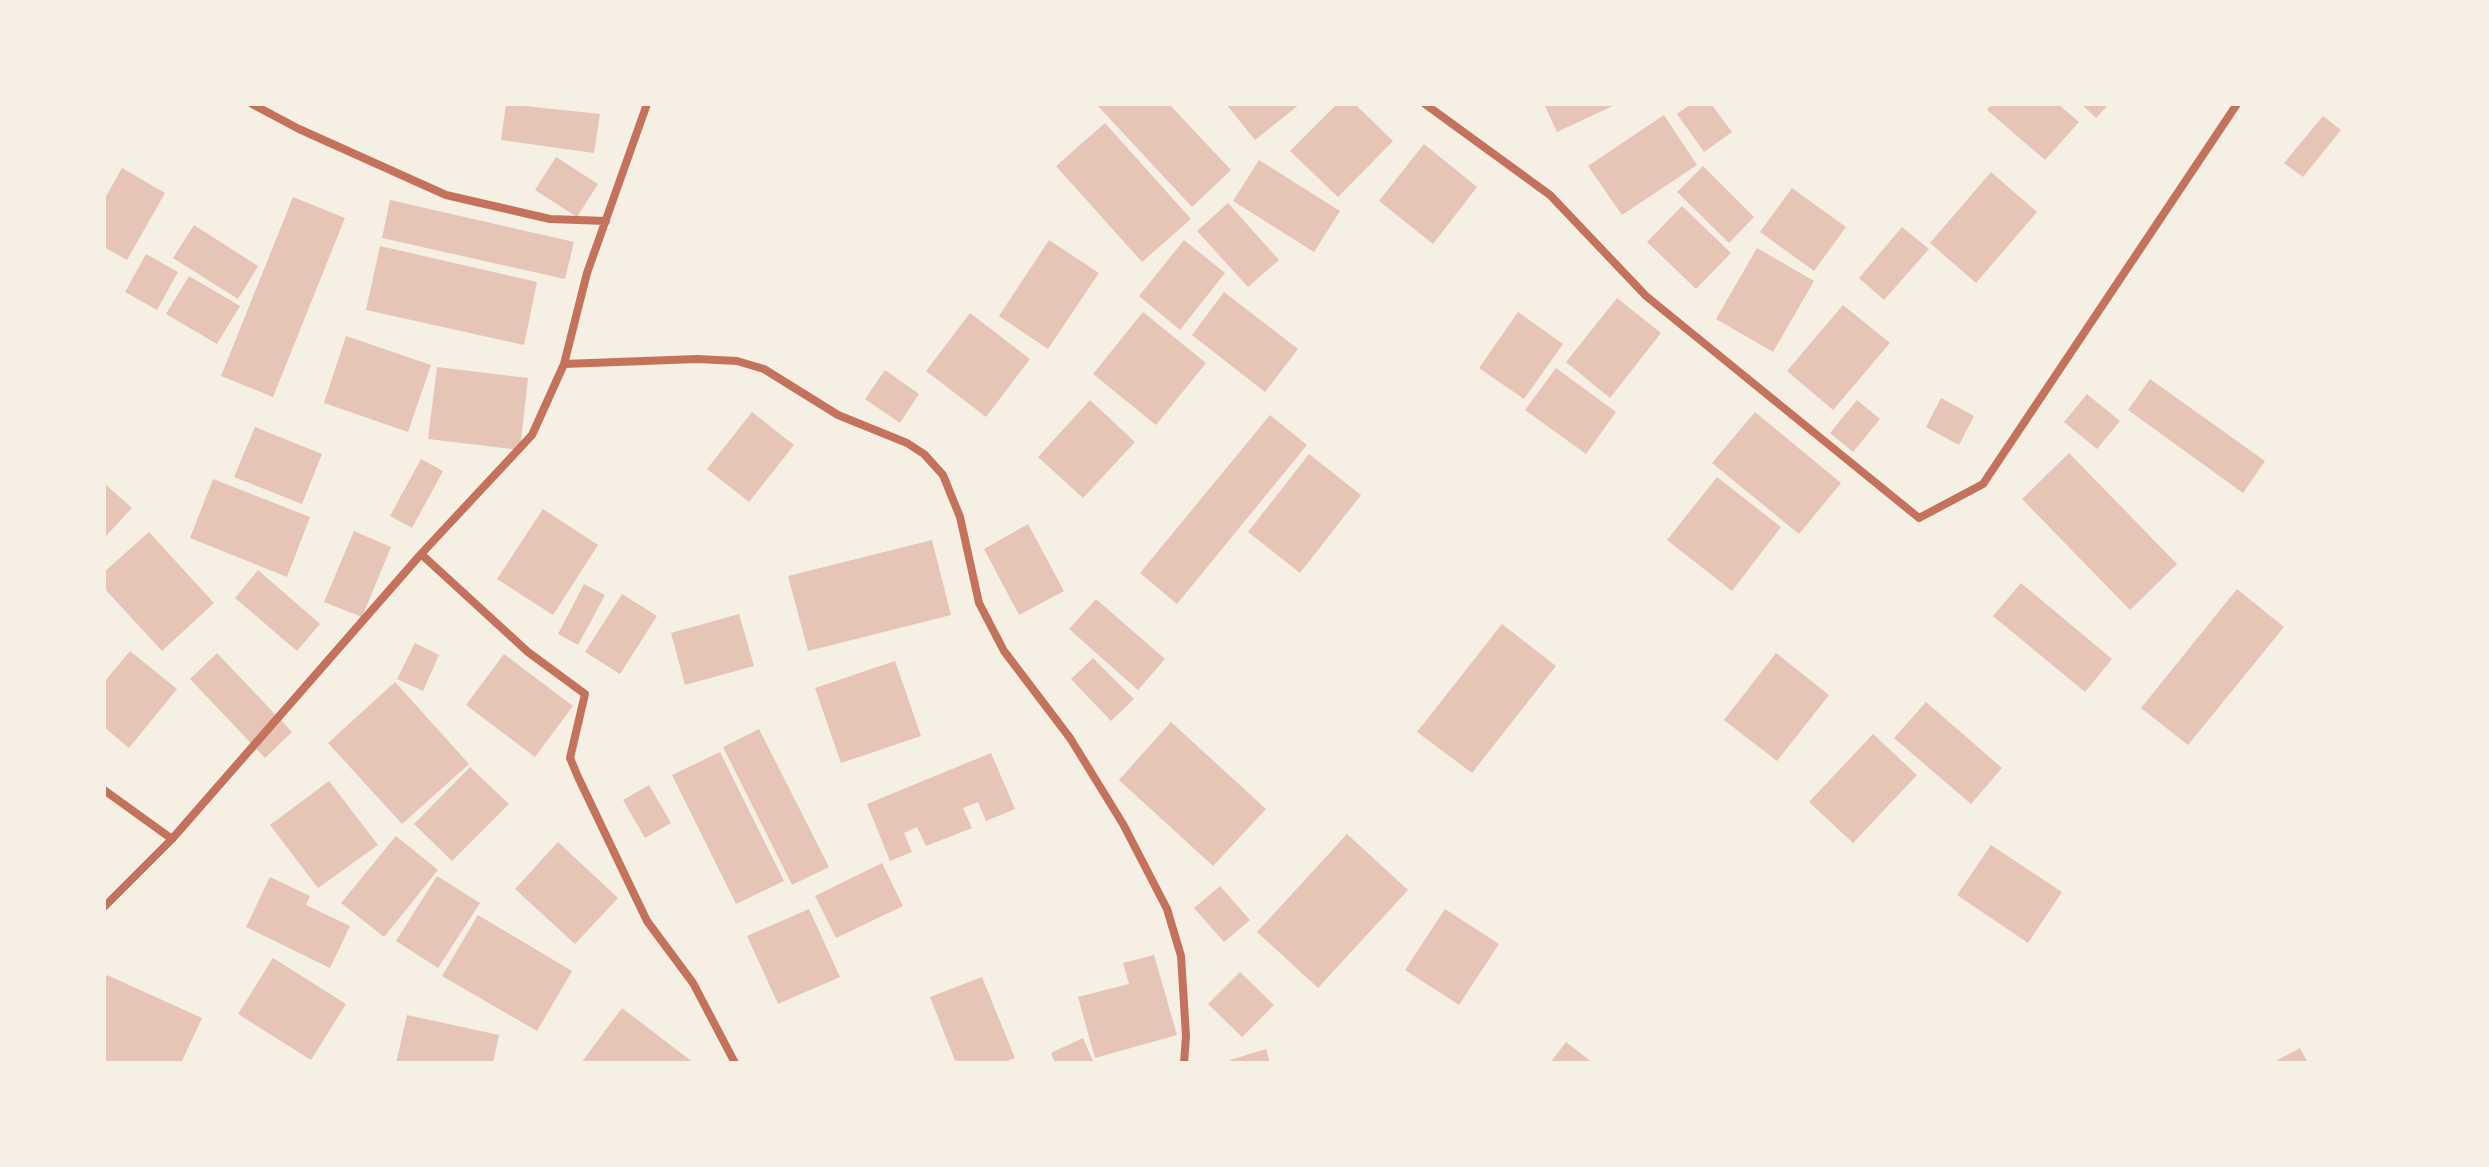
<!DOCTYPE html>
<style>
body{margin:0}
#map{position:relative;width:2489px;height:1167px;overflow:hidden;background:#f6efe4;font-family:"Exo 2",sans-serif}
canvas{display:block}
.frame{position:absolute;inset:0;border:106px solid #f6efe4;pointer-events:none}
</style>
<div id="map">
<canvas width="2489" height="1167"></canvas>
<div class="frame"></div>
</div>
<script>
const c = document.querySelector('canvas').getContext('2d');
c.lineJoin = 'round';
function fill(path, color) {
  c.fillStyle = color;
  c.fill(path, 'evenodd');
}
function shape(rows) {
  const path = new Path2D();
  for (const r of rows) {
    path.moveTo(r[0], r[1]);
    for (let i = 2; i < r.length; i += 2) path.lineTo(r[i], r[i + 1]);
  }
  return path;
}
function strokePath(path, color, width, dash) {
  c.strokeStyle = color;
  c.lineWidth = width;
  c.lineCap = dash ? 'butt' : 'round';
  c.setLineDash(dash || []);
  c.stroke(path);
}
const building = shape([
 [506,104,600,114,594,153,501,140],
 [1096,104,1169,104,1231,170,1192,207],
 [1226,104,1300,104,1255,140],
 [1337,104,1355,104,1393,141,1338,197,1290,151],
 [1544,104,1617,104,1557,132],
 [1691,104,1711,104,1732,132,1704,152,1677,114],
 [1992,104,2058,104,2079,122,2045,160,1987,110],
 [2081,104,2109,104,2096,118],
 [1664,115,1697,165,1622,215,1588,166],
 [2323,116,2341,130,2303,177,2284,163],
 [1105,123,1191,219,1142,262,1056,166],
 [1424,144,1477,187,1433,244,1379,201],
 [556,157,598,184,577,217,535,190],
 [1259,160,1340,211,1314,252,1233,201],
 [1703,166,1754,217,1729,243,1677,192],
 [122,168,165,193,127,260,104,247,104,200],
 [1991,172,2037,212,1976,283,1930,243],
 [1792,188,1846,227,1814,271,1760,232],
 [293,197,345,218,273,397,221,376],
 [390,200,574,242,565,279,382,238],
 [1228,203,1279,260,1248,287,1197,231],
 [1682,206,1731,253,1696,289,1647,242],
 [194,225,258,266,238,299,173,258],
 [1902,227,1929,249,1884,300,1859,278],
 [1049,240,1099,273,1048,349,999,316],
 [1184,240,1225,273,1180,330,1139,296],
 [380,246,537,282,524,345,366,310],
 [1757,248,1814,281,1773,352,1716,319],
 [146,254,178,272,157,310,125,292],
 [189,276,240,306,217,344,166,314],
 [1224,292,1298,349,1265,392,1192,335],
 [1617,298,1661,333,1610,398,1566,362],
 [1843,305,1890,343,1833,410,1787,371],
 [1143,312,1206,363,1156,425,1093,374],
 [1518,312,1563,344,1524,399,1479,368],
 [970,313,1030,359,986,417,926,371],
 [346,336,431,365,408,432,324,403],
 [437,367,528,378,520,450,428,439],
 [1556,368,1616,412,1586,454,1525,410],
 [885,370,919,394,900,423,865,399],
 [2150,379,2265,461,2243,493,2128,410],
 [2087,394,2120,421,2097,449,2064,422],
 [1941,398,1974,416,1959,445,1926,427],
 [1090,400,1135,442,1083,498,1038,457],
 [1857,400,1880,419,1853,452,1830,433],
 [752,412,794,445,749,502,707,469],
 [1755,412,1841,483,1799,534,1712,463],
 [1270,415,1307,445,1177,604,1140,573],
 [255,427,322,454,302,504,234,477],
 [2069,453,2177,564,2130,610,2022,499],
 [1309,454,1361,495,1300,573,1248,532],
 [421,459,443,471,412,528,390,516],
 [1717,477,1781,527,1732,591,1667,540],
 [213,479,310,517,287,577,190,538],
 [104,483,132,508,104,538],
 [543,509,598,545,553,615,497,579],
 [1028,524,1064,591,1019,615,984,549],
 [354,531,391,547,362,617,324,602],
 [149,532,214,603,162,651,104,588,104,572],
 [932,540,951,615,808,651,788,576],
 [258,570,320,624,297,651,235,598],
 [2021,583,2112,659,2085,692,1993,616],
 [584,584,605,595,578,645,558,634],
 [2237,589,2284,627,2188,745,2141,708],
 [622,594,657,616,620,674,585,652],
 [1096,599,1165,659,1138,690,1069,629],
 [739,614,754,666,685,685,671,633],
 [1502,624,1556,666,1472,773,1417,732],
 [415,643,439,655,423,691,397,679],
 [130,651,177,689,129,748,104,727,104,682],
 [217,653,292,732,265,758,190,679],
 [1776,653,1829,695,1777,761,1724,720],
 [504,654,573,706,535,757,466,705],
 [1093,658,1134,699,1111,721,1071,679],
 [895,661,921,736,841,763,815,688],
 [395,682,469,764,402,824,328,743],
 [1926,702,2002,768,1971,804,1894,738],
 [1171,722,1266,809,1213,866,1119,780],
 [759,729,829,867,792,885,723,747],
 [1873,734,1917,775,1853,843,1809,802],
 [720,752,784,881,736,904,672,775],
 [991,753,1015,809,986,821,978,802,963,808,972,828,926,846,917,827,904,833,912,852,890,861,867,804],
 [470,767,509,804,452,861,414,824],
 [329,781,378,845,318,888,270,825],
 [649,785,671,823,645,838,623,800],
 [1347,834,1408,890,1318,988,1257,932],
 [396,836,438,870,384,937,341,903],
 [558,842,618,898,575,944,515,889],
 [1991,845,2062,892,2028,943,1957,895],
 [882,863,903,906,836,938,815,896],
 [437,876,480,903,438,968,396,941],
 [270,877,310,896,306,905,350,926,330,968,246,927],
 [1220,886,1250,920,1224,942,1194,908],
 [809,909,840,977,778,1004,747,936],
 [1445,909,1499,944,1459,1005,1405,970],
 [478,915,572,971,537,1031,442,976],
 [1154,955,1177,1035,1095,1058,1078,997,1129,984,1123,963],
 [273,958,346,1004,311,1060,238,1014],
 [1240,972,1274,1005,1242,1037,1208,1004],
 [107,975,202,1018,181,1063,104,1063,104,982],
 [982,977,1015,1058,1002,1063,956,1063,930,997],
 [622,1008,694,1063,581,1063],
 [407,1015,499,1035,493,1063,396,1063],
 [1083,1038,1094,1063,1055,1063,1051,1053],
 [1566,1042,1593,1063,1550,1063],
 [2300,1048,2308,1063,2272,1063],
 [1266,1049,1270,1063,1231,1063,1230,1060]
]);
const minor = shape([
 [252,104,299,129,446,195,550,219,606,221],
 [1425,104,1550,195,1646,296,1919,518,1983,484,2237,104],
 [564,364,697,359,737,361,764,369,838,415,907,443,924,454,943,475,960,517,979,603,1004,651,1070,738,1123,824,1167,909,1181,956,1186,1036,1184,1063],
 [421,554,528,652,585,694,570,758,578,777,647,921,693,983,735,1063],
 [104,790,172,839],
 [104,907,172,839,421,554,532,435,564,364,587,273,647,104]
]);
fill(building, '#e6c5b7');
strokePath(minor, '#c5725c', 8);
</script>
